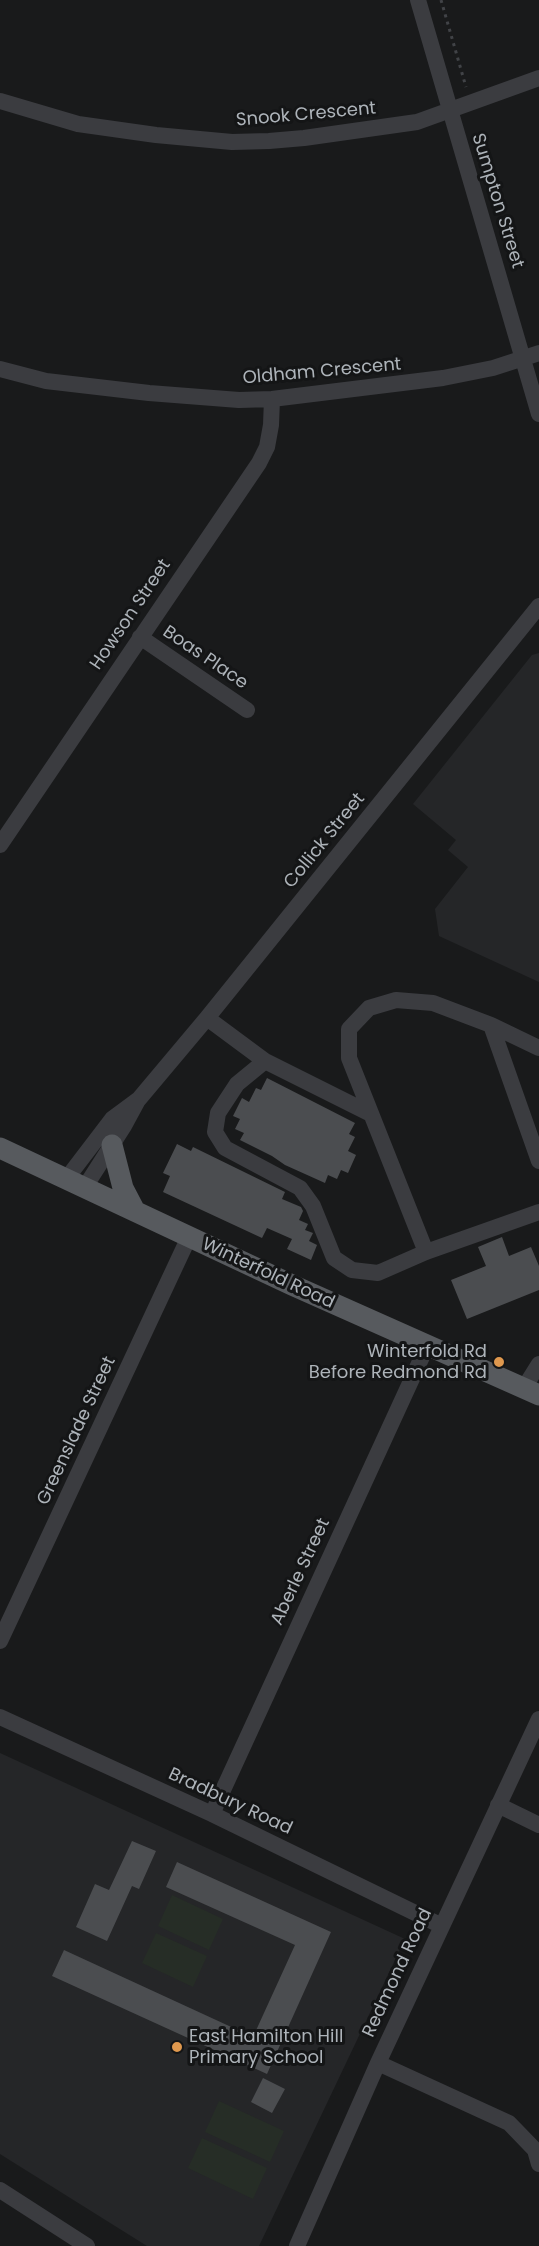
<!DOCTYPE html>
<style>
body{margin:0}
canvas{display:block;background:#191a1b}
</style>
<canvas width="539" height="2246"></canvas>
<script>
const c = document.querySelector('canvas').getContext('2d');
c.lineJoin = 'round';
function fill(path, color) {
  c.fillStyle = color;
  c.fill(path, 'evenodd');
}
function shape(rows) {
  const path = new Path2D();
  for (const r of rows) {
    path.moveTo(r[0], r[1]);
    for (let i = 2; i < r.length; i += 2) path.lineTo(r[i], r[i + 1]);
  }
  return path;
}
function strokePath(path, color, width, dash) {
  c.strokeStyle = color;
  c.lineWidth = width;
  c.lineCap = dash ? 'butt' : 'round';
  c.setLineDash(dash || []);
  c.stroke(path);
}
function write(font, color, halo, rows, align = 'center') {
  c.font = font + ' Poppins,sans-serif';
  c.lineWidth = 6;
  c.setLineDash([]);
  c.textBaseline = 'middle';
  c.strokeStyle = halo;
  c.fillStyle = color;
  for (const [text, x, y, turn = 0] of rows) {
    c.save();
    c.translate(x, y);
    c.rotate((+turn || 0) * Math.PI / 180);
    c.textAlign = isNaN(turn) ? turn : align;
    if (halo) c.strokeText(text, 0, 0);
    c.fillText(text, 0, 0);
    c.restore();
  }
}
const built = shape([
 [539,653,539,982,439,936,435,909,468,867,448,850,456,840,413,804,532,655],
 [0,1753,405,1939,259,2246,147,2246,0,2154]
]);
const green = shape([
 [172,1895,223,1919,209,1950,158,1926],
 [156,1933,207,1956,193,1987,142,1963],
 [219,2101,284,2131,270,2162,205,2132],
 [202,2138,267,2168,253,2199,188,2168]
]);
const building = shape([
 [267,1078,355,1123,349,1134,355,1137,348,1151,356,1155,348,1173,341,1170,337,1179,328,1175,325,1183,285,1165,272,1156,240,1140,244,1133,235,1129,240,1119,233,1116,242,1098,249,1102,256,1088,261,1090],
 [177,1144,191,1151,193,1147,285,1192,282,1199,301,1207,303,1211,299,1220,308,1224,305,1230,313,1233,309,1241,317,1245,311,1260,287,1249,292,1239,267,1228,262,1238,163,1192,170,1176,163,1173],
 [502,1237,509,1256,531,1247,539,1266,539,1290,467,1319,451,1280,486,1266,478,1247],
 [132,1841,156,1851,139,1889,132,1886,107,1941,76,1927,95,1884,109,1890],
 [177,1862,331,1932,267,2074,52,1976,64,1950,253,2037,295,1945,166,1887],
 [263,2078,285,2089,272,2113,251,2102]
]);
const path = shape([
 [441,0,466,87]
]);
const minor = shape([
 [418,0,539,414],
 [0,101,78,124,156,135,232,142,269,141,304,138,417,122,539,78],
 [0,369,46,381,149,393,239,400,272,399,443,378,493,368,539,353],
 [140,637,247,710],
 [0,845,259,463,267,447,271,425,272,399],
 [207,1018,265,1061,371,1114],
 [491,1025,539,1161],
 [265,1061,237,1084,218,1113,215,1132,225,1148,300,1188,313,1206,334,1258,352,1270,378,1273,426,1252,539,1212],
 [67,1178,112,1119,139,1099,207,1018,539,606],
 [85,1187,124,1126,137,1102],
 [426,1252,349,1058,349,1029,369,1008,396,1000,433,1003,491,1025,539,1048],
 [524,1388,539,1364],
 [0,1641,189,1237],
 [0,1717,212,1814,442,1926],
 [498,1805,539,1825],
 [212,1814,427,1346],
 [378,2063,509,2123,535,2150,539,2164],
 [0,2190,87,2246],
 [297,2246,378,2063,539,1719]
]);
const major = shape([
 [112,1145,123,1188,135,1211],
 [0,1148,292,1285,539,1395]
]);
const markers = [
 [499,1362,6,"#df984e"],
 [177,2047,6,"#df984e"]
];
const streetNames = [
 ["Snook Crescent",306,115,-5],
 ["Sumpton Street",497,201,73],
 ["Oldham Crescent",322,372,-5],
 ["Howson Street",131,615,-56],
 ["Boas Place",205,658,34],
 ["Collick Street",325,841,-51],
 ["Winterfold Road",268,1274,25],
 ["Greenslade Street",77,1431,-65],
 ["Aberle Street",301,1572,-65],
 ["Bradbury Road",230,1802,25],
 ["Redmond Road",398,1973,-65]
];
const poiNames = [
 ["Winterfold Rd",487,1352],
 ["Before Redmond Rd",487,1373],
 ["East Hamilton Hill",189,2037,"left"],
 ["Primary School",189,2058,"left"]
];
fill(built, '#252628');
fill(green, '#262d26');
fill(building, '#4b4d50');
strokePath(path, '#414347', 3, [3, 4.5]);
strokePath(minor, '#3b3c40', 16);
strokePath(major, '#575a5e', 21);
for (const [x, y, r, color] of markers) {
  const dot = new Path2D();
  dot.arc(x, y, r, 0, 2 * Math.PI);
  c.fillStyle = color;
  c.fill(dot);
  strokePath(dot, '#141516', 2);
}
write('18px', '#adb3b9', '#141516', streetNames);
write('18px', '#adb3b9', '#141516', poiNames, 'right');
</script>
